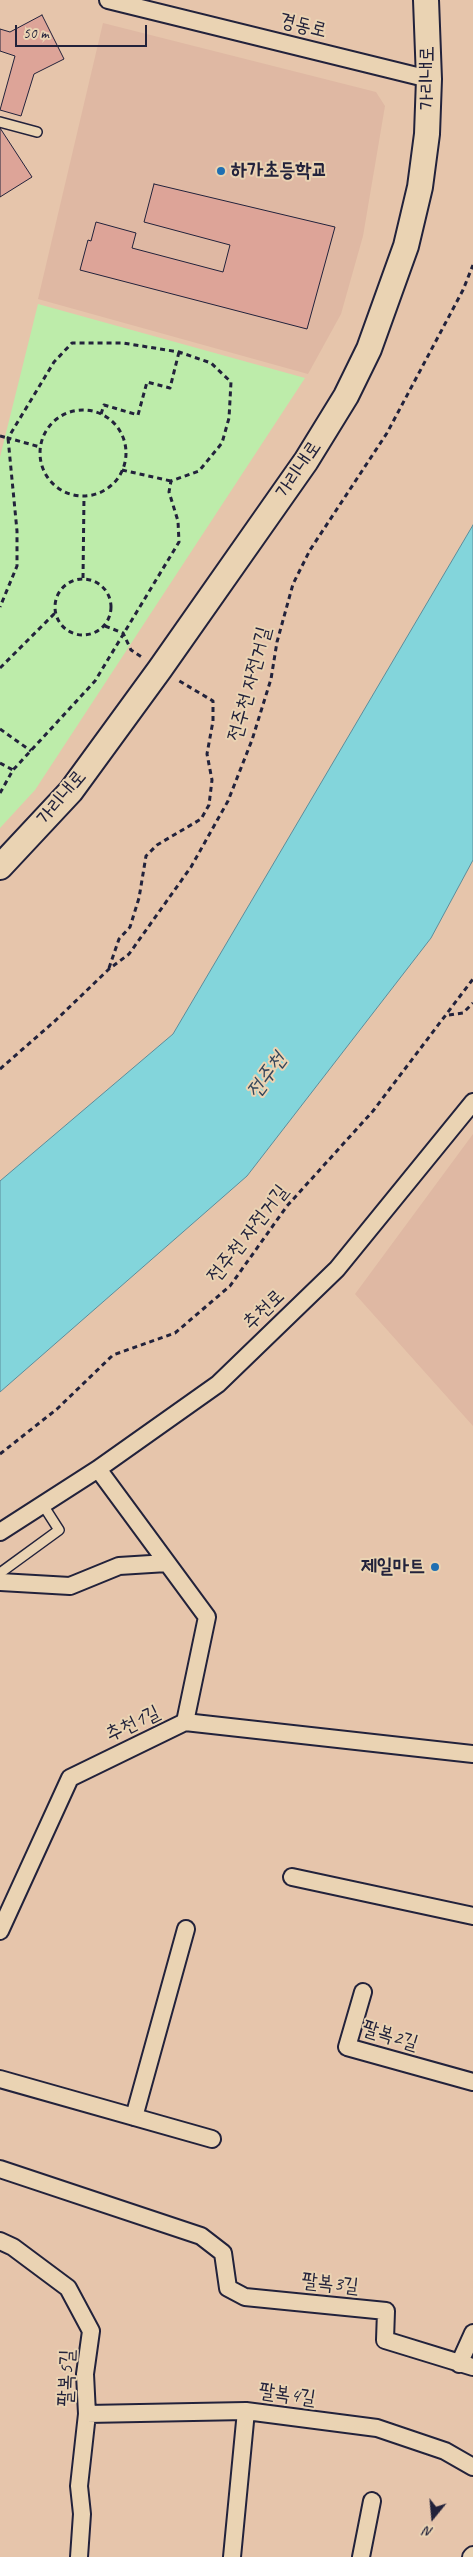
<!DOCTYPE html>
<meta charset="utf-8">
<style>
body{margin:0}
#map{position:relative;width:473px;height:2557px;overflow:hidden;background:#e6c5ab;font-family:Caveat,sans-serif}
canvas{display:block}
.north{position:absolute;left:408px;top:2492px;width:50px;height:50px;-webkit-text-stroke:4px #ead3b3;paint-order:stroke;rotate:197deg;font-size:14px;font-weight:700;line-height:20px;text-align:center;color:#22223b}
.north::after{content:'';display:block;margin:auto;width:18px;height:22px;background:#22223b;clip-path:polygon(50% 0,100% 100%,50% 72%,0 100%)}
.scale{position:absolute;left:15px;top:25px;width:132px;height:22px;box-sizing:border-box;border:2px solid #22223b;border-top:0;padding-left:6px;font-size:15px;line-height:18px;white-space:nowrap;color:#22223b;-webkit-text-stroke:4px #ead3b3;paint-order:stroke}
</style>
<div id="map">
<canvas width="473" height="2557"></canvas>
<div class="north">N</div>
<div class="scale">50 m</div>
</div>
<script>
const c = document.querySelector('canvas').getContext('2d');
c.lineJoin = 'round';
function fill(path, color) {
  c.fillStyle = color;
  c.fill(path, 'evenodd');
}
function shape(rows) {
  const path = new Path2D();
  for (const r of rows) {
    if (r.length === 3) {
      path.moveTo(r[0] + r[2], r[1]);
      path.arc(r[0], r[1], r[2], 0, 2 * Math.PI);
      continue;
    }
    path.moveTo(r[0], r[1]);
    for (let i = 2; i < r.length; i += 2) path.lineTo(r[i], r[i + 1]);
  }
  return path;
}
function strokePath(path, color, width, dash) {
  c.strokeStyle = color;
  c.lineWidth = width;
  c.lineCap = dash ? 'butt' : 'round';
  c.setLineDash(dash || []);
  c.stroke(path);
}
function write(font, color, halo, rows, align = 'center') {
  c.font = font + ' Caveat,"Poor Story",sans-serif';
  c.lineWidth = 4;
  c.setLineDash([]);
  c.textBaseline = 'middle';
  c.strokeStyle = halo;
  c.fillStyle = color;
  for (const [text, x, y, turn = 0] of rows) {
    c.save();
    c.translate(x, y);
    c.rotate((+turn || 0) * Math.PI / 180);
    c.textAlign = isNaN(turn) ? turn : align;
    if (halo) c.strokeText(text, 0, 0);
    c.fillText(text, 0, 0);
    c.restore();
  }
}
const built = shape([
 [103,23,376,92,385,106,363,236,341,314,308,374,38,299],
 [473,1134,473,1426,355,1294]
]);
const green = shape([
 [38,304,305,378,35,790,0,828,0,457]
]);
const water = shape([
 [473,525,473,860,431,938,247,1176,0,1392,0,1181,173,1034,473,525]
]);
const building = shape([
 [42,15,64,59,34,74,21,116,0,110,15,56,0,51,0,29,10,32,42,15],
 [0,128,32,177,0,197,0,128],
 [154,184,335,227,307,329,80,270,88,240,91,241,96,222,136,233,132,248,223,272,230,245,144,222,154,184]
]);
const path = shape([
 [83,453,43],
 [101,414,104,405,138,415,147,382,170,388,179,352],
 [0,436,8,438,17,531,17,566,0,607],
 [122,470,171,481],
 [83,578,84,496],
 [83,607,28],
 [105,626,123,633,131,650,143,658],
 [0,668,55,613],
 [0,729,31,751],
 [0,763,13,770],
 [0,793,13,770,95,681,179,542,178,521,169,492,171,481,199,471,222,443,229,418,231,382,211,363,179,352,123,343,72,343,54,362,8,438,40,447],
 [109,968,119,939,130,927,139,898,146,856,157,845,201,819,209,805,212,780,207,754,213,721,213,701,176,679],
 [449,1015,463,1013,473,1003],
 [0,1069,56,1020,109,969,129,954,191,867,228,801,252,740,271,679,277,642,293,584,310,550,387,433,463,290,473,265],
 [0,1454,57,1409,113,1355,175,1333,230,1286,287,1206,373,1111,473,979]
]);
const lane = shape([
 [0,122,37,132],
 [0,1573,59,1530,43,1505]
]);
const street = shape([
 [108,0,429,79],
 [0,1532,98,1469,218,1384,337,1269,473,1102],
 [0,1582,70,1586,119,1566,167,1563],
 [185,1722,473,1754],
 [292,1877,473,1916],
 [0,1931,70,1778,185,1722,207,1617,98,1469],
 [363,1992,347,2047,473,2082],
 [0,2079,212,2139],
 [134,2117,186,1929],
 [0,2169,201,2236,223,2253,228,2288,245,2297,386,2311,385,2340,473,2367],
 [0,2241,13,2247,68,2288,91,2331,85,2374,87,2414,79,2486,82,2514,79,2557],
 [459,2364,473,2333],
 [87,2414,246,2411,377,2428,445,2451,473,2467],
 [232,2557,246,2411],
 [361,2557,372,2501],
 [471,2557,473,2555]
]);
const secondary = shape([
 [0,867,71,791,160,669,306,461,346,396,369,349,406,246,420,187,427,134,429,79,426,0]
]);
const markers = [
 [221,171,5,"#1f6fb2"],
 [435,1567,5,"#1f6fb2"]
];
const streetNames = [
 ["경동로",303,26,14],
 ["가리내로",428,78,-90],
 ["가리내로",299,470,-56],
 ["전주천 자전거길",250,684,-75],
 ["가리내로",62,798,-50],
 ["전주천 자전거길",248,1234,-52],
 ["추천로",264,1310,-44],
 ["추천1길",133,1724,-26],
 ["팔복2길",390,2036,17],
 ["팔복3길",330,2284,6],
 ["팔복5길",67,2378,-88],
 ["팔복4길",287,2395,8]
];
const poiNames = [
 ["하가초등학교",231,171],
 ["제일마트",425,1567,"right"]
];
const waterNames = [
 ["전주천",267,1076,-54]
];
fill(built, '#dfb8a3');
fill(green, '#bdecaa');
fill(water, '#83d5db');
strokePath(water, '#5c8d9b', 1);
fill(building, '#dda498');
strokePath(building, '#22223b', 1);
strokePath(lane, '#22223b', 12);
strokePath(street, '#22223b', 20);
strokePath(secondary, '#22223b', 28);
strokePath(path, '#22223b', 3, [5, 4]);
strokePath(lane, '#ead3b3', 9);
strokePath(street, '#ead3b3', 16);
strokePath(secondary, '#ead3b3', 24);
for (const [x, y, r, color] of markers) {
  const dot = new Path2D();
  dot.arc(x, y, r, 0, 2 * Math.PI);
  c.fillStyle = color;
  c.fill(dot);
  strokePath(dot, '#ead3b3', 2);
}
write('20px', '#22223b', '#ead3b3', streetNames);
write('bold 20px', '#22223b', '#ead3b3', poiNames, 'left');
write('italic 21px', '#35465b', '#ead3b3', waterNames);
</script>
